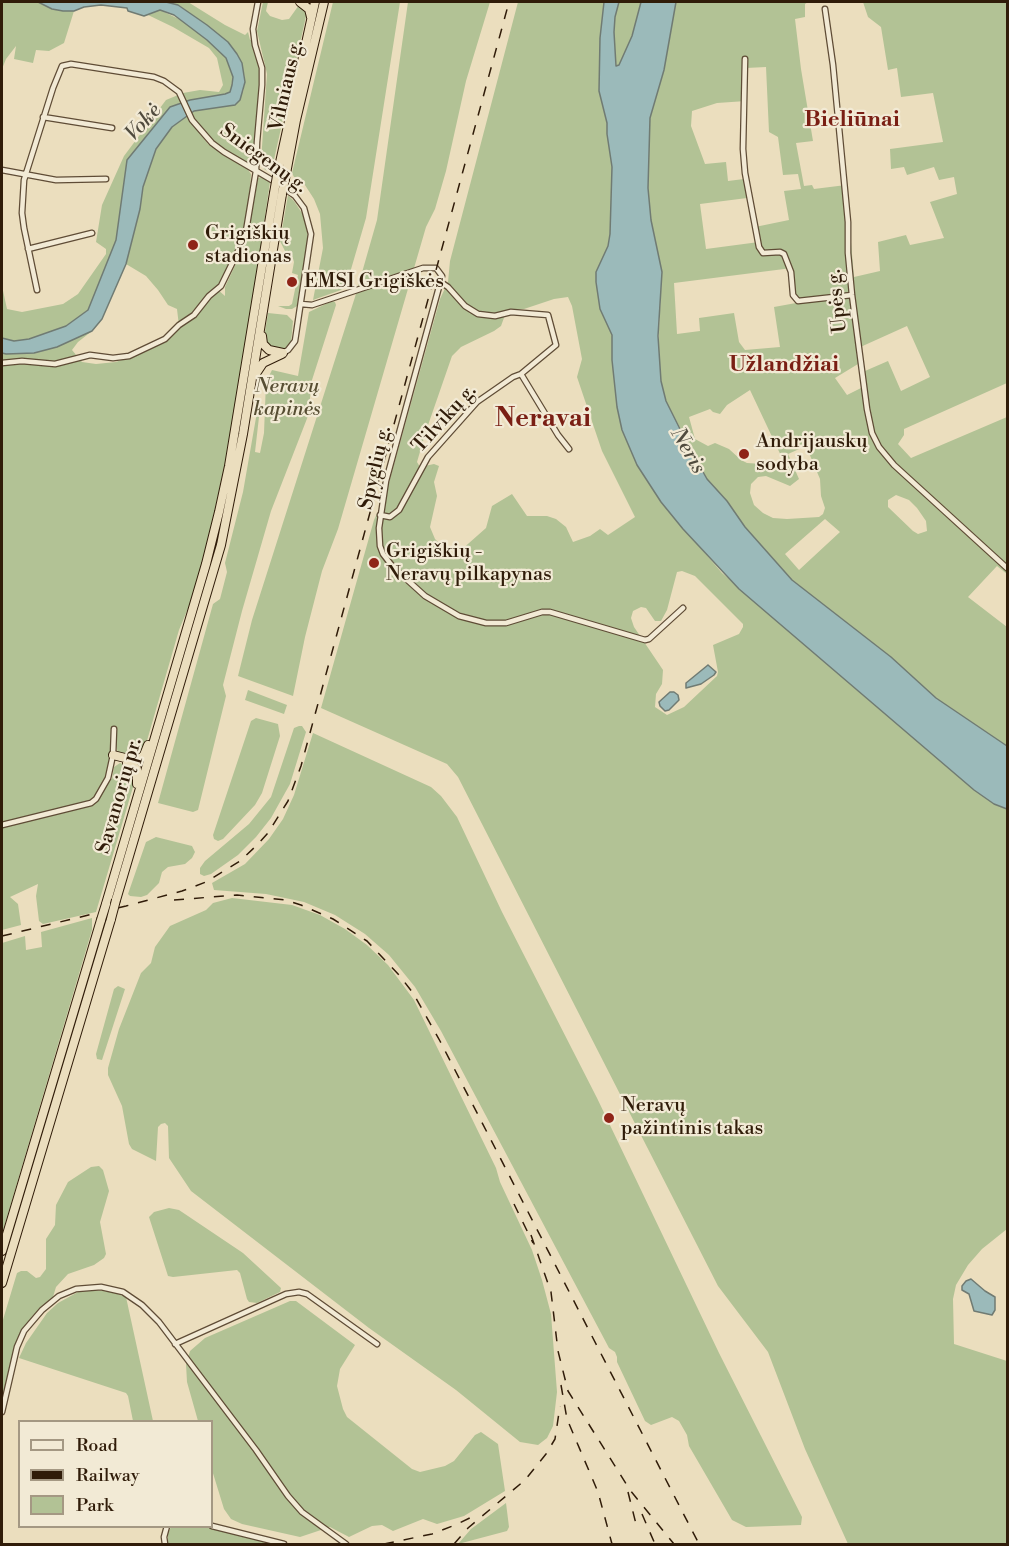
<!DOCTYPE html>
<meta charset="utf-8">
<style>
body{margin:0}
#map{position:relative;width:1009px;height:1546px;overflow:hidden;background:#ebdebe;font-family:"Libre Bodoni",serif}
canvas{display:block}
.frame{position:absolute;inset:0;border:3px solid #301c09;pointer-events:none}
.legend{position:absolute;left:18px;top:1420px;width:195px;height:108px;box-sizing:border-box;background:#f2ead5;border:2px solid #a49883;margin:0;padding:8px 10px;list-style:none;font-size:18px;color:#301c09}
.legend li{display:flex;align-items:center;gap:12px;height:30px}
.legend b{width:30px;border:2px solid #a49883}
</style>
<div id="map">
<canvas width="1009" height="1546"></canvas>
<div class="frame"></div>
<ul class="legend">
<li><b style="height:8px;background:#f2ead5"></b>Road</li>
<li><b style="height:8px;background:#301c09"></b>Railway</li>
<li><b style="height:16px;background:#b2c295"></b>Park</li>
</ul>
</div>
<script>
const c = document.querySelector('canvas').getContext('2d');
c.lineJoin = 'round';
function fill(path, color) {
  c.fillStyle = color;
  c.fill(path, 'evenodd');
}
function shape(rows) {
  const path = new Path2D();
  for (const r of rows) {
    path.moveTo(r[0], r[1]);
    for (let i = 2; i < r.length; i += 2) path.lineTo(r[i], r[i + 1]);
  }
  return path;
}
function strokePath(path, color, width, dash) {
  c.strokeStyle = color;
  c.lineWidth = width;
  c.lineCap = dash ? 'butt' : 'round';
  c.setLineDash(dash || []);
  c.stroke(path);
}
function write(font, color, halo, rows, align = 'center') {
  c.font = font + ' "Libre Bodoni",serif';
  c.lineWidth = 4.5;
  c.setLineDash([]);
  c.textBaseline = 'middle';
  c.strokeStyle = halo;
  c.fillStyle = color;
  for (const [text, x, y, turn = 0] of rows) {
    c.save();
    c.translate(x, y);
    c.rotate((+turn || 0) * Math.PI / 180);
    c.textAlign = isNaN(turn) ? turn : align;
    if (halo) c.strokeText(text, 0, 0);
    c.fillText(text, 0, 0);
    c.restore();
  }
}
const green = shape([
 [2,2,38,2,52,9,74,11,64,43,49,51,36,50,33,63,14,59,16,46,6,59,2,69],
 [166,2,188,2,225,25,245,35,248,32,250,40,252,40,260,68,260,78,253,163,248,164,224,150,191,122,208,144,246,167,251,174,249,205,242,240,217,289,225,296,225,287,247,240,258,178,261,177,270,182,257,273,225,463,205,554,189,606,179,630,144,751,136,758,118,753,116,745,112,744,111,748,106,778,112,779,114,767,120,763,133,768,136,777,96,912,43,924,39,921,36,896,38,884,10,897,18,904,21,925,2,930,2,353,23,354,57,347,92,331,78,342,72,350,82,362,96,364,116,362,161,344,168,339,179,326,177,309,168,305,158,290,146,276,126,264,140,209,143,187,156,149,172,127,194,111,213,107,243,92,245,82,244,73,237,54,207,25,178,5],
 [263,2,268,2,266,11,270,16,282,20,289,19,299,5,307,12,271,173,264,169,261,161,267,74,257,31],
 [333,2,400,2,366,218,347,283,341,290,313,300,323,248,320,214,314,199,303,182,294,177,292,173],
 [408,2,490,2,466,81,446,171,435,209,426,227,338,529,322,571,305,637,293,696,238,676,252,620,355,297,377,220],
 [518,2,604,2,600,38,599,91,607,123,607,134,612,167,610,234,608,246,596,272,596,282,600,309,612,335,612,360,617,407,622,430,637,465,661,502,722,573,949,768,994,804,1007,809,1007,1229,982,1249,968,1265,956,1285,953,1299,954,1344,1007,1361,1007,1544,848,1544,805,1449,768,1352,718,1286,458,777,447,764,321,708,374,520,385,497,440,299,448,282,450,261],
 [568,297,572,306,582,359,577,377,602,451,635,517,608,535,600,529,590,536,573,542,566,527,556,519,547,516,527,516,512,494,492,506,486,528,460,551,453,553,446,550,435,539,430,527,437,496,434,482,439,466,434,464,420,467,417,462,426,431,452,356,461,347,494,331,501,326,505,315,509,310,524,309,554,299],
 [682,571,695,576,743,624,743,627,739,634,713,645,718,672,717,676,684,707,667,715,655,707,656,694,662,684,663,670,634,627,631,618,633,611,641,607,646,608,655,621,661,621,667,610,677,572],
 [619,2,641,2,632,36,619,65,616,66,614,32,615,17],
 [676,2,808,2,805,4,805,17,795,19,801,69,813,141,796,143,804,186,812,185,814,189,846,185,854,277,880,271,878,242,906,235,910,245,944,238,930,202,957,194,954,177,939,180,934,167,907,175,904,167,891,169,890,149,943,142,933,93,901,97,897,68,888,70,881,27,868,17,863,2,1007,2,1007,383,904,429,904,435,898,444,911,458,1007,417,1007,574,997,566,968,597,1007,627,1007,746,936,698,891,657,792,580,745,527,727,501,707,479,666,401,661,381,658,348,662,272,651,220,648,188,649,148,650,118,664,70],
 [766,67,769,132,778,137,783,175,798,174,801,189,784,191,789,220,755,227,759,242,706,249,700,204,747,198,744,179,728,181,726,162,705,164,691,126,692,111,717,103,746,101,746,68],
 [792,268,796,303,774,307,780,347,745,350,739,342,734,313,699,318,700,331,677,334,674,283],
 [907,326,930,377,901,391,888,361,865,371,861,388,847,395,835,378,858,364,856,349],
 [750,390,783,460,778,465,747,463,741,460,729,449,715,443,708,446,695,439,689,417,710,409,713,412,720,414,727,405],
 [806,446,820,479,821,496,825,508,823,514,819,517,787,519,773,518,763,513,754,505,750,493,751,484,758,477,766,476,790,486,799,479,788,454],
 [896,495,909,500,917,508,926,521,927,531,918,534,913,531,888,507,888,500],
 [825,519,840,532,799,570,785,554],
 [156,10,160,10,185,22,207,40,226,58,233,77,230,92,225,94,179,103,148,133,123,192,116,240,88,310,66,326,29,339,14,341,2,338,2,286,7,309,22,312,63,304,78,294,106,254,106,249,96,242,102,205,124,156,166,100,183,93,200,90,219,92,223,85,217,58,209,48,173,27,148,15],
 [288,195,294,201,304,216,308,236,297,306,292,309,286,309,278,306,289,306,292,304,298,275,292,273,294,262,292,255,285,251,280,241],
 [332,301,335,302,336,305,312,380,308,416,271,511,242,611,223,685,226,696,198,810,193,812,158,803,213,604,220,599,227,572,225,563,243,492,257,412,259,417,255,452,260,453,264,433,266,382,272,370,298,376,309,312],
 [268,313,287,315,293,321,291,343,286,348,280,351,268,348,264,338],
 [248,690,287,705,284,714,245,700],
 [256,718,278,724,280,736,262,793,255,805,223,839,218,841,214,839,213,835,251,721],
 [299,726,302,726,306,732,290,784,271,818,256,837,238,855,211,874,204,876,200,874,200,868,205,861,249,824,271,797,294,728],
 [313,733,431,787,441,796,457,817,502,912,597,1098,719,1353,802,1517,801,1525,746,1527,732,1520,689,1446,687,1435,679,1421,672,1417,651,1425,645,1421,617,1362,617,1357,615,1352,609,1348,441,1031,415,987,389,955,365,934,335,915,304,902,266,894,214,890,212,883,245,864,269,839,283,819,294,795],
 [156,837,192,846,195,852,192,858,185,864,168,867,162,872,159,883,147,895,141,897,130,896,128,894,146,842],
 [232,898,292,905,320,915,345,929,367,945,388,965,414,1000,496,1168,500,1182,532,1250,542,1280,551,1314,557,1392,553,1426,547,1438,538,1445,520,1442,456,1390,369,1328,191,1191,169,1158,168,1126,165,1123,161,1124,158,1127,156,1161,132,1149,129,1144,122,1106,108,1075,108,1068,119,1029,141,973,151,963,155,947,170,926,206,910,213,903],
 [92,918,92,930,2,1234,2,943,25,936,26,950,42,947,41,932],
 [118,986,125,989,102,1060,97,1059,96,1054,114,989],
 [99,1166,103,1170,109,1191,100,1222,106,1254,104,1258,94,1265,68,1274,56,1287,53,1297,28,1322,18,1338,2,1398,2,1323,17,1273,21,1271,27,1271,36,1278,40,1277,46,1269,46,1239,55,1225,56,1205,68,1182,91,1167],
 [169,1208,179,1210,243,1253,281,1288,280,1292,257,1303,249,1302,247,1299,240,1273,237,1270,173,1277,168,1276,149,1217,154,1212],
 [93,1290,112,1292,126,1297,153,1421,133,1421,128,1396,126,1393,19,1358,26,1343,47,1313,58,1303,78,1292],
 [290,1301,296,1301,355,1345,340,1369,337,1386,343,1409,347,1417,412,1469,420,1472,445,1466,454,1461,475,1435,481,1432,498,1444,505,1491,464,1516,437,1524,423,1519,393,1531,382,1525,372,1526,349,1537,330,1527,300,1537,242,1524,231,1519,224,1509,212,1470,212,1422,198,1421,187,1382,186,1364,190,1351,205,1338],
 [506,1503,509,1527,507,1531,458,1544,471,1529],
 [171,1527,205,1527,275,1544,168,1544,168,1533]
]);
const water = shape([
 [38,2,166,2,178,5,207,25,228,42,237,54,242,63,245,82,240,100,235,105,194,111,172,127,156,149,143,187,140,209,126,264,102,319,92,331,57,347,34,353,6,354,2,353,2,338,14,341,29,339,66,326,88,310,116,240,127,160,170,107,190,100,225,94,230,92,232,85,233,77,226,58,207,40,174,15,160,10,144,16,128,11,127,8,101,5,84,7,74,11,63,11,52,9,38,2],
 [604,2,619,2,615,17,614,32,616,66,619,65,632,36,641,2,676,2,664,70,650,118,648,188,651,220,662,272,658,336,661,381,666,401,688,445,707,479,727,501,745,527,792,580,891,657,936,698,1007,746,1007,809,994,804,974,790,739,589,683,529,661,502,637,465,622,430,617,407,612,360,612,335,600,309,596,282,596,272,608,246,610,234,612,167,607,134,607,123,599,91,600,38,604,2],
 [708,665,716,672,714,675,701,684,686,688,686,683,708,665],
 [670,692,674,692,678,695,679,700,669,710,665,711,660,706,659,702,670,692],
 [971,1279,985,1291,995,1297,995,1310,992,1315,974,1311,969,1294,962,1290,962,1286,966,1281,971,1279]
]);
const street = shape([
 [825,9,833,65,848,222,848,253,852,295,867,409,872,433,879,447,894,465,1008,569],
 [745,59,743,149,745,173,759,247,763,253,780,252,784,254,791,272,793,295,798,301,852,295],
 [43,117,112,128],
 [2,170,56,180,106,179],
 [28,249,92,233],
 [37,290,24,228,22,213,24,180,53,88,62,66,71,64,154,77,164,81,179,92,192,120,212,143,224,152,277,183],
 [301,304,312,305,423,268,436,268,442,276,386,481,379,528,380,546,383,554,393,567,425,596,459,616,486,623,506,623,542,612,550,612,645,640,649,639,683,608],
 [283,353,288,350,295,341,311,234,304,208,295,196,284,188],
 [2,363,22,361,55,364,90,355,113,358,129,356,165,339,179,325,194,315,209,296,221,286,245,237,256,171,257,142,262,85,262,68,255,45,253,29,258,2],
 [521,374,558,435,569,449],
 [380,515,390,517,399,510,428,457,477,402,513,377,521,374,556,345,548,315,511,312,495,316,478,314,465,306,448,287,442,283],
 [2,825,91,803,96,799,108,778,113,755,114,729],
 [175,1344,286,1294,299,1292,307,1294,377,1344],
 [2,1412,17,1347,24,1331,42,1310,59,1296,76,1289,101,1287,123,1292,142,1305,159,1322,256,1450,288,1496,302,1512,346,1544],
 [212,1526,284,1544],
 [165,1544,164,1537,167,1526]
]);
const highway = shape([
 [300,2,309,9,311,17],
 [277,176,315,2],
 [285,179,296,120,324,2],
 [262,336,263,344,269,350,283,353],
 [255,375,263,363,282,354],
 [113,755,137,761,144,755,148,745],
 [127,763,137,769,137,784],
 [116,900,221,545,243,434,282,194],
 [106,904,206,564,219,512,229,466,274,193],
 [2,1251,101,920],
 [2,1283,111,919]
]);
const rail = shape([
 [174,900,237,895,285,900,301,905,333,919,367,941,399,975,413,993,440,1041,699,1544],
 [2,936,126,906,182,891,206,882,240,861,256,846,268,833,288,801,301,766,509,2],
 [514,1204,533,1243],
 [531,1235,551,1292,558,1351,568,1391,630,1490,674,1544],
 [561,1385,567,1419,598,1492,612,1544],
 [628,1492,636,1524],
 [642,1514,655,1544],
 [384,1544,432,1534,455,1525,476,1515],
 [454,1544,468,1528,525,1480,546,1454,555,1439,560,1406]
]);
const highwayBridge = shape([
 [274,193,277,176],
 [282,194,285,179],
 [111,919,116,900],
 [101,920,106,904]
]);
const markers = [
 [193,245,6,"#8f2418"],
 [292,282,6,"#8f2418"],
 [744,454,6,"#8f2418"],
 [374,563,6,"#8f2418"],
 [609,1118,6,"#8f2418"]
];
const streetNames = [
 ["Vilniaus g.",287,86,-77],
 ["Sniegenų g.",263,159,36],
 ["Upės g.",838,301,-96],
 ["Tilvikų g.",445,419,-48],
 ["Spyglių g.",376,468,-77],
 ["Savanorių pr.",120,796,-74]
];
const poiNames = [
 ["Grigiškių",205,234],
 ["stadionas",205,257],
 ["EMSI Grigiškės",304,282],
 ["Andrijauskų",756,442],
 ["sodyba",756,465],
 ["Grigiškių -",386,552],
 ["Neravų pilkapynas",386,575],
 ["Neravų",621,1106],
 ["pažintinis takas",621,1129]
];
const parkNames = [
 ["Neravų",287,387],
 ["kapinės",287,410]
];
const waterNames = [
 ["Vokė",144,123,-48],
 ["Neris",687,451,60]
];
const quarterNames = [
 ["Bieliūnai",852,121],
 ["Užlandžiai",784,366]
];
const districtNames = [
 ["Neravai",543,420]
];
fill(green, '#b2c295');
fill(water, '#9bbaba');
strokePath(water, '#707b73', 1.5);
strokePath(street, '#5f4c36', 7);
strokePath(highway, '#301c09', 10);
strokePath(street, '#f2ead5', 4.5);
strokePath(highway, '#ebdebe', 8);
strokePath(rail, '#301c09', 1.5, [10, 10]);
strokePath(highwayBridge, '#301c09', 10, []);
strokePath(highwayBridge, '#ebdebe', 8);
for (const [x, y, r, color] of markers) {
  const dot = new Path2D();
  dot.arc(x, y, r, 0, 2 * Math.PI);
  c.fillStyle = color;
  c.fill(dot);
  strokePath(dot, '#f2ead5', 2);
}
write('20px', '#301c09', '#f2ead5', streetNames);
write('20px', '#301c09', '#f2ead5', poiNames, 'left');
write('italic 20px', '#574e33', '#f2ead5', parkNames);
write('italic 21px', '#504b3e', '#f2ead5', waterNames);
write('bold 22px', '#7a1f14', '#f2ead5', quarterNames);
write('bold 26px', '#7a1f14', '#f2ead5', districtNames);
</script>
